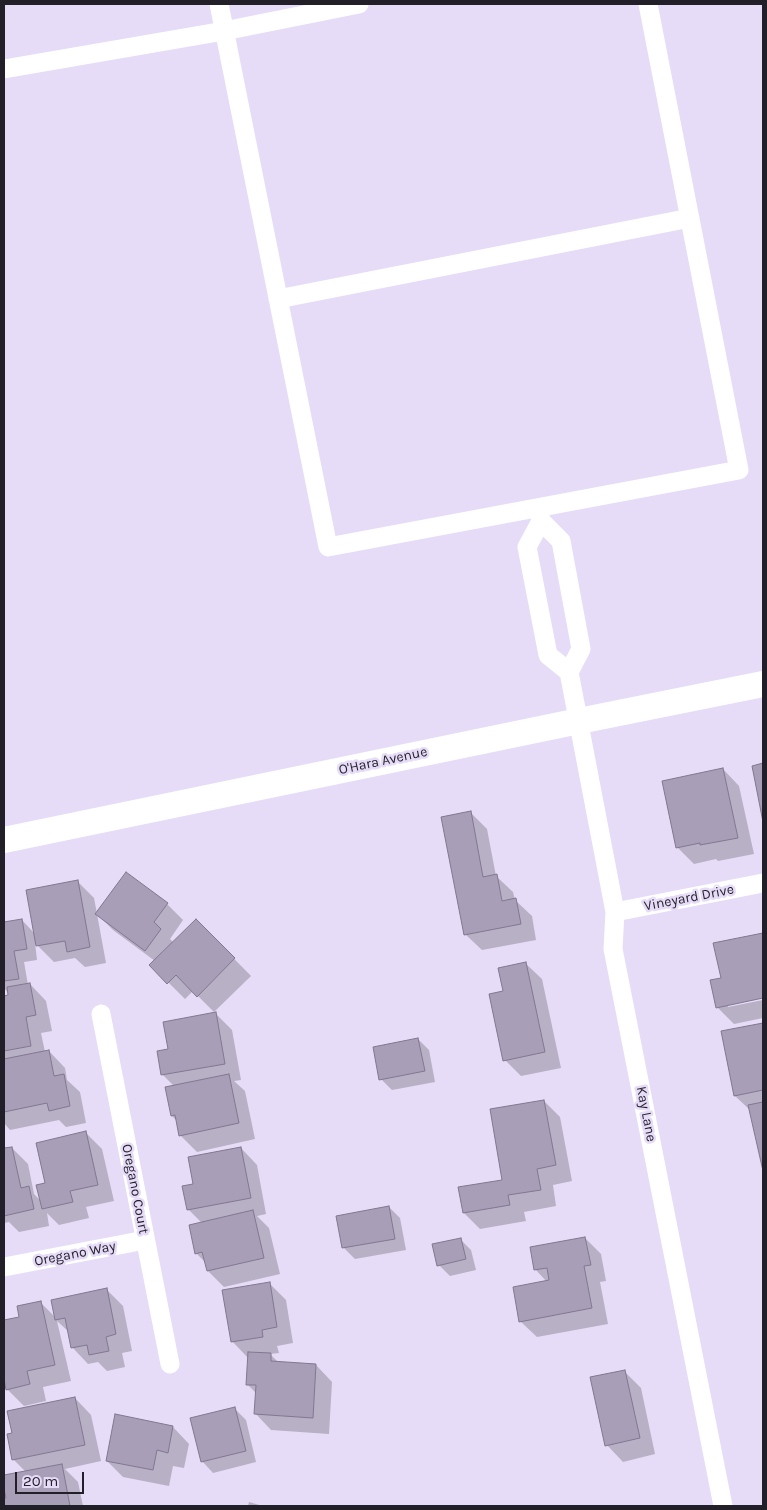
<!DOCTYPE html>
<style>
body{margin:0}
#map{position:relative;width:767px;height:1510px;overflow:hidden;background:#e6dcf7;font-family:Karla,sans-serif}
canvas{display:block}
.frame{position:absolute;inset:0;border:5px solid #231f29;pointer-events:none}
.scale{position:absolute;left:15px;top:1472px;width:69px;height:22px;box-sizing:border-box;border:2px solid #231f29;border-top:0;padding-left:6px;font-size:15px;line-height:18px;white-space:nowrap;color:#231f29;-webkit-text-stroke:4px #e6dcf7;paint-order:stroke}
</style>
<div id="map">
<canvas width="767" height="1510"></canvas>
<div class="frame"></div>
<div class="scale">20 m</div>
</div>
<script>
const c = document.querySelector('canvas').getContext('2d');
c.lineJoin = 'round';
function fill(path, color) {
  c.fillStyle = color;
  c.fill(path, 'evenodd');
}
function shape(rows) {
  const path = new Path2D();
  for (const r of rows) {
    path.moveTo(r[0], r[1]);
    for (let i = 2; i < r.length; i += 2) path.lineTo(r[i], r[i + 1]);
  }
  return path;
}
function strokePath(path, color, width, dash) {
  c.strokeStyle = color;
  c.lineWidth = width;
  c.lineCap = dash ? 'butt' : 'round';
  c.setLineDash(dash || []);
  c.stroke(path);
}
function write(font, color, halo, rows, align = 'center') {
  c.font = font + ' Karla,sans-serif';
  c.lineWidth = 5;
  c.setLineDash([]);
  c.textBaseline = 'middle';
  c.strokeStyle = halo;
  c.fillStyle = color;
  for (const [text, x, y, turn = 0] of rows) {
    c.save();
    c.translate(x, y);
    c.rotate((+turn || 0) * Math.PI / 180);
    c.textAlign = isNaN(turn) ? turn : align;
    if (halo) c.strokeText(text, 0, 0);
    c.fillText(text, 0, 0);
    c.restore();
  }
}
const shadow = shape([
 [763,765,763,816,753,767],
 [723,769,739,786,754,854,718,861,716,859,694,864,677,847],
 [470,812,487,829,496,876,513,892,515,900,532,916,536,940,482,950,465,934],
 [78,882,94,898,97,914,167,904,183,920,170,939,174,943,196,920,251,976,214,1012,193,991,185,999,151,965,155,961,113,930,97,914,106,963,85,967,75,958,54,962,35,943,37,960,24,962,28,985,30,984,46,1001,52,1031,41,1033,45,1052,49,1051,65,1068,67,1080,80,1092,86,1123,66,1127,59,1120,10,1130,4,1123,4,997,10,996,9,994,4,988,4,923,22,920,35,934],
 [763,934,763,997,728,1004,728,1007,763,1000,763,1018,734,1024,717,1007,722,979,715,944],
 [525,963,542,979,561,1068,521,1076,505,1060,504,992],
 [216,1014,232,1030,241,1080,234,1081,245,1091,255,1139,197,1152,180,1135,177,1121,172,1116,174,1086,162,1074,169,1050],
 [763,1024,763,1169,750,1110,735,1096,722,1032],
 [418,1039,429,1050,435,1082,392,1090,381,1079],
 [544,1101,560,1117,572,1181,553,1185,556,1206,524,1212,526,1221,480,1229,464,1213,459,1188,504,1181],
 [86,1133,102,1149,114,1201,86,1207,89,1218,59,1225,47,1213,49,1226,19,1232,9,1222,4,1223,4,1150,12,1148,28,1164,34,1194,40,1200,46,1184],
 [241,1148,257,1165,266,1214,257,1216,269,1228,280,1274,224,1287,208,1271,206,1263,196,1253,202,1223,188,1209,195,1185],
 [389,1207,400,1218,406,1250,355,1259,344,1248,338,1217],
 [585,1238,601,1254,606,1281,600,1282,608,1324,537,1337,520,1321,547,1282,535,1269],
 [460,1239,471,1250,476,1270,450,1276,439,1265],
 [269,1283,286,1300,293,1343,277,1346,279,1353,270,1354,279,1363,316,1365,332,1382,329,1434,271,1430,255,1413,256,1393,247,1384,249,1359,232,1341],
 [107,1290,123,1306,132,1351,122,1353,125,1367,107,1371,98,1362,88,1364,72,1347,69,1332,57,1321,71,1381,43,1387,46,1401,24,1406,7,1389,4,1374,4,1322,21,1318,40,1302,56,1318],
 [624,1371,641,1388,655,1454,623,1462,607,1445],
 [75,1398,91,1415,101,1461,65,1469,78,1482,83,1506,4,1506,4,1500,7,1499,4,1477,26,1472,13,1459,13,1434],
 [235,1409,246,1420,256,1462,213,1473,202,1461],
 [116,1416,173,1427,189,1444,184,1468,173,1466,169,1486,123,1477,107,1461],
 [249,1502,263,1506,248,1506]
]);
const building = shape([
 [763,763,763,822,752,766,763,763],
 [723,768,738,838,700,845,700,843,676,848,662,781,723,768],
 [471,811,483,877,497,874,502,901,516,898,521,924,464,935,441,817,471,811],
 [126,872,168,903,154,922,161,929,145,951,95,914,126,872],
 [78,880,90,947,67,952,65,941,36,946,26,890,78,880],
 [22,919,27,949,14,951,19,979,4,981,4,922,22,919],
 [196,919,235,958,197,997,176,975,167,984,149,965,196,919],
 [763,933,763,998,716,1008,710,980,721,978,713,943,763,933],
 [526,962,545,1052,503,1061,489,994,503,991,498,968,526,962],
 [30,983,36,1015,26,1017,31,1046,4,1051,4,996,8,995,7,987,30,983],
 [216,1012,225,1064,161,1075,157,1051,168,1049,163,1022,216,1012],
 [763,1023,763,1090,734,1096,721,1031,763,1023],
 [418,1038,425,1071,379,1080,373,1047,418,1038],
 [49,1050,54,1076,64,1074,70,1106,49,1111,47,1103,4,1112,4,1059,49,1050],
 [229,1074,239,1123,179,1136,175,1115,171,1116,165,1087,229,1074],
 [544,1100,556,1165,537,1169,541,1190,508,1195,510,1205,463,1213,458,1187,502,1180,490,1109,544,1100],
 [763,1102,763,1171,748,1105,763,1102],
 [86,1131,98,1185,70,1191,73,1202,42,1209,36,1185,45,1183,36,1143,86,1131],
 [12,1147,21,1188,29,1186,34,1209,4,1216,4,1148,12,1147],
 [241,1147,251,1198,187,1210,182,1186,193,1184,188,1157,241,1147],
 [389,1206,395,1239,342,1248,336,1216,389,1206],
 [253,1210,264,1258,207,1271,202,1252,195,1254,189,1225,253,1210],
 [585,1237,591,1265,584,1266,592,1308,519,1322,513,1287,549,1280,547,1268,534,1270,530,1247,585,1237],
 [461,1238,466,1259,437,1266,432,1244,461,1238],
 [270,1282,277,1327,262,1330,263,1337,231,1342,222,1290,270,1282],
 [107,1288,116,1334,106,1337,109,1351,89,1355,87,1345,71,1348,65,1318,55,1320,51,1300,107,1288],
 [41,1301,55,1365,27,1371,30,1384,6,1390,4,1379,4,1320,19,1317,17,1306,41,1301],
 [248,1352,271,1353,271,1361,316,1364,313,1418,254,1414,256,1385,246,1385,248,1352],
 [625,1370,640,1438,605,1446,590,1377,625,1370],
 [75,1397,85,1445,12,1460,7,1434,12,1433,7,1411,75,1397],
 [235,1407,246,1451,201,1462,190,1418,235,1407],
 [115,1414,173,1426,168,1453,157,1450,153,1470,106,1461,115,1414],
 [62,1464,70,1506,4,1506,4,1498,6,1498,4,1489,4,1475,62,1464]
]);
const street = shape([
 [219,4,328,547,739,470,648,4],
 [4,69,224,31,359,4],
 [278,299,690,218],
 [539,510,541,521,561,541,581,649,569,672],
 [541,521,527,547,548,655,569,672,615,912,613,949,723,1506],
 [615,912,763,883],
 [101,1014,170,1364],
 [4,1267,145,1240]
]);
const secondary = shape([
 [4,840,579,721,763,684]
]);
const streetNames = [
 ["O'Hara Avenue",383,761,-12],
 ["Vineyard Drive",689,898,-11],
 ["Kay Lane",646,1114,79],
 ["Oregano Court",135,1189,79],
 ["Oregano Way",75,1254,-11]
];
fill(shadow, '#0003');
fill(building, '#a89eb8');
strokePath(building, '#817790', 1);
strokePath(street, '#fff', 19);
strokePath(secondary, '#fff', 26);
write('14px', '#231f29', '#e6dcf7', streetNames);
</script>
